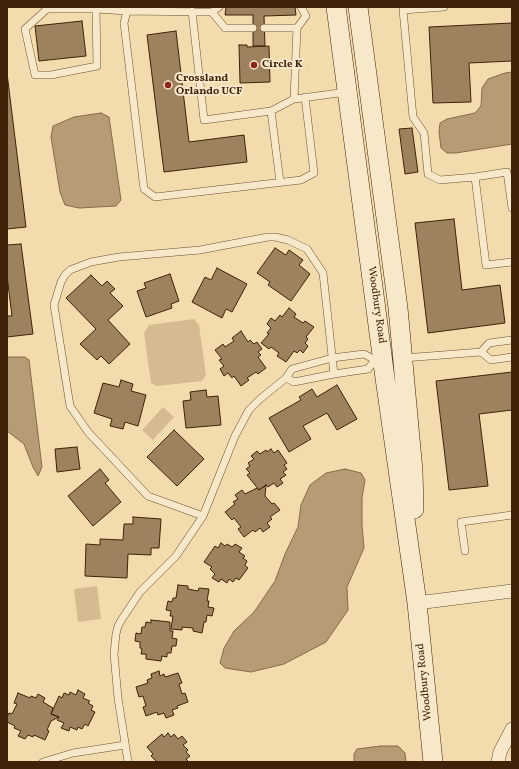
<!DOCTYPE html>
<style>
body{margin:0}
#map{position:relative;width:519px;height:769px;overflow:hidden;background:#f2dbac;font-family:Vollkorn,serif}
canvas{display:block}
.frame{position:absolute;inset:0;border:8px solid #3f2207;pointer-events:none}
</style>
<div id="map">
<canvas width="519" height="769"></canvas>
<div class="frame"></div>
</div>
<script>
const c = document.querySelector('canvas').getContext('2d');
c.lineJoin = 'round';
function fill(path, color) {
  c.fillStyle = color;
  c.fill(path, 'evenodd');
}
function shape(rows) {
  const path = new Path2D();
  for (const r of rows) {
    path.moveTo(r[0], r[1]);
    for (let i = 2; i < r.length; i += 2) path.lineTo(r[i], r[i + 1]);
  }
  return path;
}
function strokePath(path, color, width, dash) {
  c.strokeStyle = color;
  c.lineWidth = width;
  c.lineCap = dash ? 'butt' : 'round';
  c.setLineDash(dash || []);
  c.stroke(path);
}
function write(font, color, halo, rows, align = 'center') {
  c.font = font + ' Vollkorn,serif';
  c.lineWidth = 4;
  c.setLineDash([]);
  c.textBaseline = 'middle';
  c.strokeStyle = halo;
  c.fillStyle = color;
  for (const [text, x, y, turn = 0] of rows) {
    c.save();
    c.translate(x, y);
    c.rotate((+turn || 0) * Math.PI / 180);
    c.textAlign = isNaN(turn) ? turn : align;
    if (halo) c.strokeText(text, 0, 0);
    c.fillText(text, 0, 0);
    c.restore();
  }
}
const green = shape([
 [194,319,199,325,206,375,202,381,157,386,151,383,144,333,149,325],
 [163,407,174,417,153,440,142,430],
 [97,586,101,619,78,622,74,589]
]);
const water = shape([
 [512,72,512,144,456,153,447,153,441,148,439,132,440,123,447,119,475,113,481,106,482,88,488,79,505,73,512,72],
 [101,113,109,117,121,200,116,206,79,208,65,205,60,192,51,137,53,126,74,117,101,113],
 [7,357,25,357,29,360,42,467,38,476,33,467,24,444,7,431,7,357],
 [345,469,361,473,365,480,362,498,362,525,364,548,347,587,348,610,326,642,284,664,251,672,225,668,220,663,224,648,234,631,254,612,275,581,285,554,298,527,301,505,310,485,326,473,345,469],
 [381,746,398,746,405,753,406,762,354,762,354,754,357,749,381,746]
]);
const building = shape([
 [226,7,295,7,296,15,264,16,265,46,253,46,253,15,225,15,226,7],
 [82,21,86,56,39,61,35,26,82,21],
 [512,23,512,61,469,63,471,102,433,103,429,27,512,23],
 [176,31,189,142,244,135,247,162,164,172,147,35,176,31],
 [239,45,247,45,247,47,269,46,270,82,240,83,239,45],
 [7,73,26,227,7,229,7,73],
 [412,128,418,172,405,174,399,129,412,128],
 [454,219,462,290,500,285,505,323,428,333,415,223,454,219],
 [21,244,33,334,7,337,7,316,12,316,7,276,7,245,21,244],
 [275,248,286,255,289,250,303,260,299,265,310,274,291,301,268,285,270,282,257,273,275,248],
 [217,268,247,284,232,312,226,309,222,318,192,302,205,277,211,280,217,268],
 [170,274,179,301,171,304,172,308,146,317,137,291,146,288,144,283,170,274],
 [91,275,102,286,107,281,115,289,110,293,123,306,108,320,130,344,109,364,101,356,97,360,80,344,96,329,66,298,91,275],
 [289,308,296,314,294,317,303,323,305,321,314,327,306,337,308,339,305,343,308,346,303,353,300,350,297,353,294,351,286,362,277,356,279,353,271,347,269,349,261,343,269,334,267,333,271,328,267,324,271,318,275,321,280,315,282,317,289,308],
 [241,331,248,342,250,340,254,344,257,342,262,349,258,352,261,355,258,357,266,368,258,374,256,372,247,378,249,380,241,386,234,376,232,378,228,373,224,376,220,369,224,366,219,360,222,359,215,350,223,344,225,347,234,341,232,338,241,331],
 [512,372,512,410,479,414,488,486,449,490,436,381,512,372],
 [121,380,133,384,131,391,146,395,138,426,125,422,123,429,110,426,112,419,94,413,103,383,119,387,121,380],
 [337,385,357,419,337,430,327,413,303,426,311,439,289,452,269,418,301,400,299,397,312,389,317,397,337,385],
 [206,390,207,397,218,396,221,425,186,428,183,401,191,400,190,392,206,390],
 [174,430,204,459,177,486,147,457,174,430],
 [77,447,80,469,57,472,55,449,77,447],
 [271,449,274,453,278,450,287,463,284,465,287,469,283,472,286,475,280,479,283,483,277,487,274,483,268,487,266,485,259,490,247,475,250,473,246,469,250,466,248,463,254,459,251,456,257,451,260,454,266,450,267,452,271,449],
 [100,469,109,480,105,483,121,502,93,526,68,496,100,469],
 [266,485,265,496,272,504,274,503,280,510,270,517,272,519,267,523,270,527,263,532,260,528,255,532,253,530,244,537,238,529,241,527,234,518,232,520,225,512,235,504,233,502,238,499,235,495,242,490,245,494,257,488,259,490,266,485],
 [133,517,161,519,159,548,151,548,151,555,128,554,127,578,85,576,86,544,100,545,100,539,123,540,124,524,133,524,133,517],
 [221,543,225,546,227,544,232,547,235,544,242,548,239,552,245,556,243,558,247,561,245,565,248,568,239,580,236,578,233,582,229,579,227,583,221,579,219,582,212,578,215,574,210,569,212,567,204,562,215,546,218,548,221,543],
 [178,585,188,586,188,589,198,591,199,588,209,589,207,601,209,601,208,607,214,608,212,616,207,615,206,622,204,622,202,633,193,631,193,628,182,627,182,630,171,629,173,616,170,616,171,611,166,610,168,601,172,602,173,598,176,598,178,585],
 [151,620,170,622,170,631,173,631,172,638,177,639,176,646,172,646,171,653,167,653,167,657,162,656,161,661,146,659,146,654,141,654,142,649,140,648,140,642,135,641,136,633,141,634,142,627,145,627,146,622,151,623,151,620],
 [159,671,160,676,164,674,165,677,178,673,182,683,179,684,182,694,185,693,188,702,177,706,178,708,172,710,174,715,166,718,164,713,158,715,157,712,146,716,143,707,146,706,143,696,139,697,136,687,148,683,147,680,152,678,151,674,159,671],
 [78,690,85,694,83,698,90,701,88,703,93,706,91,710,95,712,88,726,85,724,82,729,78,727,77,730,70,727,69,731,61,728,64,723,57,720,59,717,51,714,59,696,62,698,64,693,69,695,70,692,76,695,78,690],
 [18,693,30,698,31,696,36,698,38,694,45,698,43,702,53,708,51,714,59,717,51,721,47,730,49,731,45,740,34,735,33,737,28,735,25,739,18,736,21,731,14,728,15,726,7,722,7,717,9,713,12,714,17,704,14,703,18,693],
 [168,733,171,737,174,734,178,739,182,736,187,742,183,745,188,750,186,752,190,756,186,759,189,762,154,762,156,761,151,756,153,754,147,747,162,734,164,737,168,733]
]);
const lane = shape([
 [219,7,212,12,127,11,124,23,144,189,155,197,301,180,314,173,305,97],
 [444,7,403,10,413,117,424,133,428,174,440,180,475,177],
 [96,9,97,66,51,75,35,75,25,29,47,9,96,9,127,11,127,7],
 [192,11,204,120,271,111,294,99],
 [212,12,225,28,253,28],
 [264,28,297,28,294,99,347,92],
 [297,28,306,16,301,7],
 [271,111,280,182],
 [512,208,507,172,475,177,486,265,512,262],
 [481,352,491,360,512,357],
 [404,358,481,352,489,343,512,340],
 [286,378,294,382,334,374,368,369,375,360],
 [203,516,148,496,88,432,70,406,54,305,61,282,65,275,70,270,91,262,119,257,200,250,268,237,275,237,288,240,307,249,323,273,334,374],
 [465,551,461,522,512,515],
 [43,762,73,753,125,745],
 [128,762,118,698,114,654,116,634,118,626,122,619,140,592,176,556,203,516,235,436,249,410,260,399,286,378,292,369,332,358,364,354,375,360,381,360]
]);
const street = shape([
 [417,603,512,591],
 [498,762,500,752,512,729]
]);
const secondary = shape([
 [336,7,385,378,417,603,433,762],
 [358,7,398,308,413,471,414,509]
]);
const markers = [
 [254,65,4,"#8f2418"],
 [168,85,4,"#8f2418"]
];
const poiNames = [
 ["Circle K",262,65],
 ["Crossland",176,79],
 ["Orlando UCF",176,92]
];
const streetNames = [
 ["Woodbury Road",376,305,82],
 ["Woodbury Road",425,682,-96]
];
fill(green, '#d4bc90');
fill(water, '#b59c74');
strokePath(water, '#866b48', 1);
fill(building, '#9c825d');
strokePath(building, '#3f2207', 1);
strokePath(lane, '#6c5030', 8);
strokePath(street, '#6c5030', 14);
strokePath(secondary, '#3f2207', 20);
strokePath(lane, '#f7e8c9', 7);
strokePath(street, '#f7e8c9', 13);
strokePath(secondary, '#f7e8c9', 19);
for (const [x, y, r, color] of markers) {
  const dot = new Path2D();
  dot.arc(x, y, r, 0, 2 * Math.PI);
  c.fillStyle = color;
  c.fill(dot);
  strokePath(dot, '#f7e8c9', 1.5);
}
write('bold 11px', '#3f2207', '#f7e8c9', poiNames, 'left');
write('11px', '#3f2207', '#f7e8c9', streetNames);
</script>
